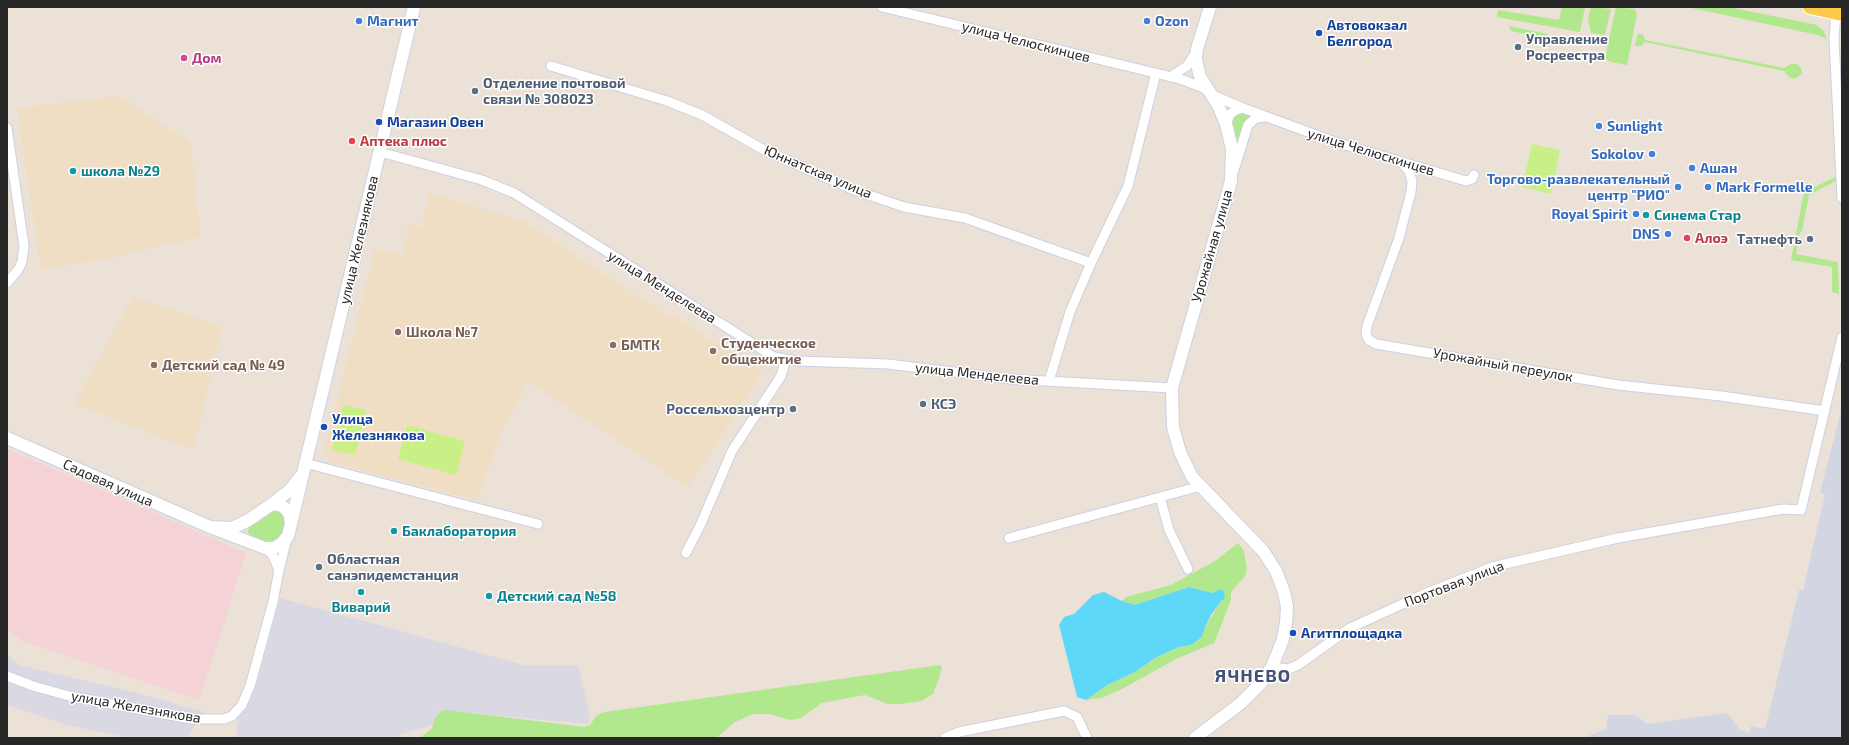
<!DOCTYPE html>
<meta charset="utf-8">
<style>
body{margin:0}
#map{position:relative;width:1849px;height:745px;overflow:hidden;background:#ebe1d6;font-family:"Exo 2",sans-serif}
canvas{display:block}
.frame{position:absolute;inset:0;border:8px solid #272727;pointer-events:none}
</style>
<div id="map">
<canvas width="1849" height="745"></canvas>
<div class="frame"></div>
</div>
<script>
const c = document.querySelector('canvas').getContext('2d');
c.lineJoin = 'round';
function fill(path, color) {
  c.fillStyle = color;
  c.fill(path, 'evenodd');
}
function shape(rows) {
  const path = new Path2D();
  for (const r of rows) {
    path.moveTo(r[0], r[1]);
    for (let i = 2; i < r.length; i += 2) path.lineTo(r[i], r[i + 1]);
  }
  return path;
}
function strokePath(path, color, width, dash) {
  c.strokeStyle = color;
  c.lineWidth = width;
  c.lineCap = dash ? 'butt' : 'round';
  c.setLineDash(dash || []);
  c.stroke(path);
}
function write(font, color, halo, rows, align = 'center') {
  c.font = font + ' "Exo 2",sans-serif';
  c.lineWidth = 3;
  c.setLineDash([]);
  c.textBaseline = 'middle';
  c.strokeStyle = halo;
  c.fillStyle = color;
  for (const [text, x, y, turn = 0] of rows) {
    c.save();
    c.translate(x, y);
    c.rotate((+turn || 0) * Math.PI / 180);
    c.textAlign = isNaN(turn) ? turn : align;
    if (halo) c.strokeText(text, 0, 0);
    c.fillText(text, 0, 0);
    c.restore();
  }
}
const industrial = shape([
 [280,598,524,665,578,665,590,716,588,724,439,710,437,723,391,738,236,738,238,716,256,687],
 [7,654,19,665,133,692,204,712,187,738,129,738,67,725,7,705]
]);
const education = shape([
 [120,96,190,142,201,237,125,255,41,270,17,108],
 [429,193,525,222,671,318,673,315,762,373,688,487,527,381,520,393,523,395,505,423,477,500,329,461,324,450,375,249,403,255,408,232,406,231,408,225,423,227,424,223,422,222],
 [133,296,222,327,194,450,74,404]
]);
const medical = shape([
 [7,449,246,553,199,700,20,640,7,628]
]);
const airport = shape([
 [1842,408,1842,738,1583,738,1606,729,1608,715,1635,715,1647,724,1727,713,1740,730,1749,733,1751,726,1765,729,1799,590,1803,590,1825,494,1820,492]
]);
const green = shape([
 [1562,7,1585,7,1580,32,1497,17,1498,10,1559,20],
 [1591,7,1611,9,1605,35,1591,33,1588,19],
 [1616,7,1634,9,1637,14,1627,65,1610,62,1605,58],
 [1687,7,1728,7,1817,25,1823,30,1827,39,1818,35],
 [1509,26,1548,34,1544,38,1511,31],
 [1638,33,1643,35,1645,40,1784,68,1791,64,1797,64,1801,68,1802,74,1794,79,1789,77,1784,71,1645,42,1641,46,1635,46],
 [1242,111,1249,115,1250,118,1240,139,1238,139,1236,138,1231,121,1233,116],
 [1838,176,1838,180,1809,195,1802,231,1800,232,1796,254,1838,262,1839,294,1832,292,1832,267,1791,260,1804,192],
 [273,509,283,512,287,524,284,534,278,541,265,544,249,536,248,531,250,525],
 [1238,543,1244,551,1247,569,1245,576,1231,592,1231,600,1214,643,1176,659,1122,689,1101,698,1086,700,1107,685,1135,672,1155,658,1180,647,1191,645,1202,637,1205,627,1222,600,1212,593,1189,587,1135,605,1122,601,1126,597,1171,585,1215,561],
 [940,665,942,667,939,678,933,694,921,701,901,704,888,704,865,695,822,703,801,718,791,720,769,714,753,714,735,722,716,738,420,738,432,728,436,717,441,711,446,710,585,727,590,725,597,715,605,712]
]);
const pitch = shape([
 [1532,144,1560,150,1551,194,1522,187],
 [343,405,366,410,355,455,332,450],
 [407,425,465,441,456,475,398,459]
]);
const water = shape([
 [1189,587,1212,593,1222,589,1224,593,1225,598,1222,600,1211,615,1205,627,1202,637,1191,645,1179,647,1155,658,1135,672,1107,685,1086,700,1077,697,1059,625,1064,617,1074,614,1093,595,1104,592,1122,601,1135,605]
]);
const street = shape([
 [882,7,1180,79,1204,88,1212,95,1243,108,1335,142,1466,181,1472,179,1474,175],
 [1836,13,1834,39,1842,198],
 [551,66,667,101,702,115,764,150,854,190,904,207,965,218,1091,263],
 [1170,77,1187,66,1196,52],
 [1226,124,1230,114,1236,110,1243,108],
 [7,128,24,246,22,262,18,270,7,283],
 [380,152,482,180,514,193,774,357,797,361,888,364,1010,379,1172,388],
 [1401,162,1409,171,1412,181,1411,192,1399,238,1367,326,1366,334,1369,340,1376,344,1618,385,1721,396,1825,411],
 [1234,170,1248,125,1256,118,1265,117],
 [1049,381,1070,312,1091,263,1128,186,1156,73],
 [305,463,538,524],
 [1160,497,1169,530,1188,569],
 [1009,538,1201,486],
 [265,548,272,554,279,570],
 [686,553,700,526,732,451,781,376,786,359],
 [1272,667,1288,669,1298,665,1350,628,1422,595,1492,567,1618,538,1783,509,1801,510,1842,337],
 [7,676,33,686,69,696,191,719,224,719,232,716,242,705,250,686,273,602,279,570,287,538],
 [945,738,959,732,1064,711,1077,717,1087,738]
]);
const secondary = shape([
 [7,438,210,527,265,548,274,548,281,544,288,536,291,524,290,515,286,509,280,505,272,504,247,521,232,528,210,527],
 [272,504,290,490,301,476],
 [291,524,414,7],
 [1195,738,1241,703,1260,684,1272,667,1283,639,1286,623,1287,607,1284,592,1276,571,1263,551,1192,477,1180,452,1173,427,1172,388,1231,181,1232,149,1226,124,1218,105,1200,77,1196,60,1197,49,1210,7]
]);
const primary = shape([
 [1810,7,1842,14]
]);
const markers = [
 [359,21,4,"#3f7fe0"],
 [1147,21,4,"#3f7fe0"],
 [1319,33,4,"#1a4fb4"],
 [1518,47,4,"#5c6f8a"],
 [184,58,4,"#d1479c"],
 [475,91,4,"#5c6f8a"],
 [379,122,4,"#1a4fb4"],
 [1599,126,4,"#3f7fe0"],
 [352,141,4,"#e0444e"],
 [1652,154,4,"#3f7fe0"],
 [1692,168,4,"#3f7fe0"],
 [73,171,4,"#0f9aa8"],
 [1678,187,4,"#3f7fe0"],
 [1708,187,4,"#3f7fe0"],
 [1636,214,4,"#3f7fe0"],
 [1646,215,4,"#0f9aa8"],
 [1668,234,4,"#3f7fe0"],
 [1687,238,4,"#e0444e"],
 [1810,239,4,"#5c6f8a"],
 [398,332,4,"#8d6e63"],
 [613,345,4,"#8d6e63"],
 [713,351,4,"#8d6e63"],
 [154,365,4,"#8d6e63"],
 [923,404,4,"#5c6f8a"],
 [793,409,4,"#5c6f8a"],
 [324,427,4,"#1a4fb4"],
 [394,531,4,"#0f9aa8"],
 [319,567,4,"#5c6f8a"],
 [361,592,4,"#0f9aa8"],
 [489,596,4,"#0f9aa8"],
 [1293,633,4,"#1a4fb4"]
];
const shopNames = [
 ["Магнит",367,21],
 ["Ozon",1155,21],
 ["Sunlight",1607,126],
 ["Sokolov",1644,154,"right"],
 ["Ашан",1700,168],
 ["Торгово-развлекательный",1670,179,"right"],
 ["центр \"РИО\"",1670,195,"right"],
 ["Mark Formelle",1716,187],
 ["Royal Spirit",1628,214,"right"],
 ["DNS",1660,234,"right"]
];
const transitNames = [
 ["Автовокзал",1327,25],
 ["Белгород",1327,41],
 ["Магазин Овен",387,122],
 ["Улица",332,419],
 ["Железнякова",332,435],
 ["Агитплощадка",1301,633]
];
const serviceNames = [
 ["Управление",1526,39],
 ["Росреестра",1526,55],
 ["Отделение почтовой",483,83],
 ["связи № 308023",483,99],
 ["Татнефть",1802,239,"right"],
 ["КСЭ",931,404],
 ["Россельхозцентр",785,409,"right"],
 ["Областная",327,559],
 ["санэпидемстанция",327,575]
];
const streetNames = [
 ["улица Челюскинцев",1026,42,14],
 ["улица Челюскинцев",1371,152,17],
 ["Юннатская улица",818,172,23],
 ["улица Железнякова",359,240,-77],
 ["Урожайная улица",1212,246,-74],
 ["улица Менделеева",662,287,32],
 ["Урожайный переулок",1503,365,10],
 ["улица Менделеева",977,374,6],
 ["Садовая улица",108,483,24],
 ["Портовая улица",1454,584,-21],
 ["улица Железнякова",136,707,10]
];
const hotelNames = [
 ["Дом",192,58]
];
const healthNames = [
 ["Аптека плюс",360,141],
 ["Алоэ",1695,238]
];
const cultureNames = [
 ["школа №29",81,171],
 ["Синема Стар",1654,215],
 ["Баклаборатория",402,531],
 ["Детский сад №58",497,596],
 ["Виварий",361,607,"center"]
];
const educationNames = [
 ["Школа №7",406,332],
 ["Студенческое",721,343],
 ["общежитие",721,359],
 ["БМТК",621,345],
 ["Детский сад № 49",162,365]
];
const districtNames = [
 ["ЯЧНЕВО",1253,676]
];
fill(industrial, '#dad8e2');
fill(education, '#efdec3');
fill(medical, '#f4d2d5');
fill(airport, '#d2d6e3');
fill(green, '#b1e78d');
fill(pitch, '#c9f087');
fill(water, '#5ed7f8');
strokePath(street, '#ccd1e2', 11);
strokePath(secondary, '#ccd1e2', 14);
strokePath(primary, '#fff', 16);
strokePath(street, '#fff', 9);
strokePath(secondary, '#fff', 12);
strokePath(primary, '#fcc94b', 14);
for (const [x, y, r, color] of markers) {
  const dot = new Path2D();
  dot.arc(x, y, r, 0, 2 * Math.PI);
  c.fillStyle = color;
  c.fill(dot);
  strokePath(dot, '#fff', 1.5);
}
write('bold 14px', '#366cbe', '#fff', shopNames, 'left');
write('bold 14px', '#164399', '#fff', transitNames, 'left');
write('bold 14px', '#4e5e75', '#fff', serviceNames, 'left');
write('14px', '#272727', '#fff', streetNames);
write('bold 14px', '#b23c85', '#fff', hotelNames, 'left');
write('bold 14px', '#be3a42', '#fff', healthNames, 'left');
write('bold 14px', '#0d838f', '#fff', cultureNames, 'left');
write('bold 14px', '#785e54', '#fff', educationNames, 'left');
c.letterSpacing = '1px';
write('bold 18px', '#44517a', '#fff', districtNames);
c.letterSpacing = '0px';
</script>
